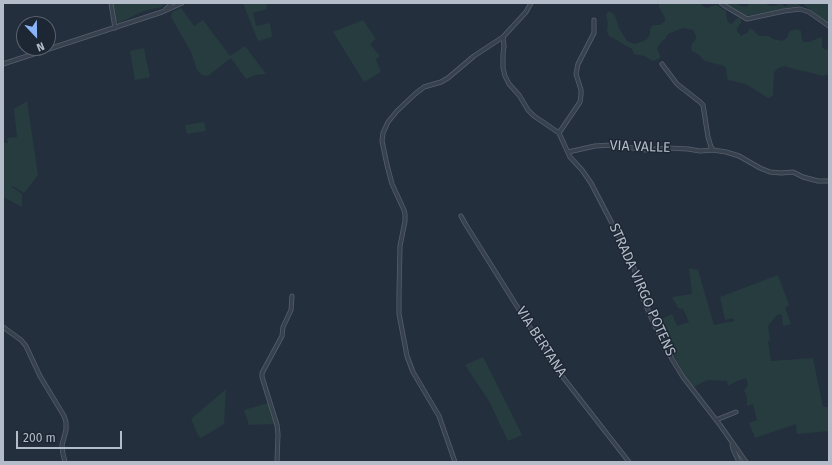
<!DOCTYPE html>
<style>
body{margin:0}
#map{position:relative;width:832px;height:465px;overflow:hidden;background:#242f3e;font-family:"Fira Sans",sans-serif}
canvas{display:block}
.frame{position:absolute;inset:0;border:4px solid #b4bcc9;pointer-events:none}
.north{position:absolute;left:16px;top:16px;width:40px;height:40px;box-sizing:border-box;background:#1d2633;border:1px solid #59626f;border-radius:50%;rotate:158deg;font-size:11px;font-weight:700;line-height:16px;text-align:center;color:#b4bcc9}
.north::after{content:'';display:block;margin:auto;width:14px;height:18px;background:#8ab4f8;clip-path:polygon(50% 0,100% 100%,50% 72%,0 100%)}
.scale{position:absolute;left:16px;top:431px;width:106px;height:18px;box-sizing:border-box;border:2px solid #b4bcc9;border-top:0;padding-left:5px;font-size:12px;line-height:14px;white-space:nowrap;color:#b4bcc9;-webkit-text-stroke:3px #1d2633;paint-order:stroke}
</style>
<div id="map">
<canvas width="832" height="465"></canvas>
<div class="frame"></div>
<div class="north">N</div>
<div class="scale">200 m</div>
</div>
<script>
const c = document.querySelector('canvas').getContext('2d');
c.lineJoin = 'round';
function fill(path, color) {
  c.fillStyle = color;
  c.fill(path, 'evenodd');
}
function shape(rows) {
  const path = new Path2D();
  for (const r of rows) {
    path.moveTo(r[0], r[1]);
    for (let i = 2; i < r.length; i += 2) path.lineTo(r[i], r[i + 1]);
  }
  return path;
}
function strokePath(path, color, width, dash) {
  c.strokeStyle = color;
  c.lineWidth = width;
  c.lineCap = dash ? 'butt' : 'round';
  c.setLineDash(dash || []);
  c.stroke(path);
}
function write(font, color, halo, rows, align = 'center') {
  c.font = font + ' "Fira Sans",sans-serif';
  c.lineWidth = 3;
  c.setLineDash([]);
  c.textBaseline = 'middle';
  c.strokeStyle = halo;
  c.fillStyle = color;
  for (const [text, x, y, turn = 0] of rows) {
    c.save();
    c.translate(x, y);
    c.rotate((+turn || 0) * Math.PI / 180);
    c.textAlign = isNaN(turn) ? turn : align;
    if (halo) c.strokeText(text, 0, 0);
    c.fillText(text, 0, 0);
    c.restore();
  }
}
const green = shape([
 [113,3,167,3,162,7,143,11,119,23,115,20],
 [243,3,266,3,267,9,253,13,256,26,270,23,272,37,258,41],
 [661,3,700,3,704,7,707,8,716,5,726,11,727,20,729,23,732,24,736,19,739,18,741,19,741,23,737,28,737,31,741,36,747,33,750,28,752,29,759,36,768,36,773,39,782,41,787,38,789,32,795,29,801,31,802,40,804,42,810,42,816,39,822,37,822,47,824,49,829,50,829,74,823,76,804,71,797,70,785,66,778,68,776,70,774,73,773,95,771,97,768,98,746,84,728,80,727,76,726,68,724,66,705,61,698,54,692,51,691,48,692,44,696,39,696,36,693,30,683,28,668,34,665,39,662,41,658,46,657,49,660,55,660,58,653,61,644,56,634,54,632,49,609,36,607,30,608,24,606,15,608,12,611,12,615,16,619,28,627,41,635,44,646,40,650,35,650,29,652,26,654,25,660,25,665,21,665,18,659,7,659,4],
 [724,3,735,3,741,6,746,7,748,5,749,3,767,3,767,5,770,6,773,6,781,3,785,7,786,6,790,3,798,3,799,4,798,6,746,16],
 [804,3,829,3,829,24,813,12,804,5],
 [181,8,194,26,203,20,230,56,245,46,266,74,255,75,246,79,231,58,209,75,205,76,201,74,197,70,191,52,171,17,172,12],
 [363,20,376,39,370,44,380,56,376,59,381,72,364,82,333,32],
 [144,48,150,77,135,80,130,51],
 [27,101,38,175,24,193,13,186,12,187,22,194,22,207,3,197,3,143,8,143,7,138,17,137,14,109],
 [204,122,206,131,187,134,185,125],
 [689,268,698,270,714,325,734,321,733,318,725,320,720,297,778,275,789,305,785,308,791,324,783,326,782,315,780,314,777,315,768,326,770,341,768,341,771,361,813,358,823,407,829,407,829,431,797,434,796,424,755,438,749,423,757,420,753,404,747,406,747,397,744,390,748,385,746,378,735,382,728,386,727,381,708,380,693,387,686,377,662,335,664,331,661,329,658,322,659,320,672,314,677,326,689,322,683,309,678,308,672,297,692,294],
 [483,357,522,435,508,441,489,401,465,365],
 [226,389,224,424,201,438,198,435,191,419],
 [268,403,275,424,249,425,244,410]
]);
const minor = shape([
 [111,3,115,28],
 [721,3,725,6,747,19,784,11,800,9,809,12,829,26],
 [166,9,172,3],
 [503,37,504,46,503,54,503,68,505,76,509,84,519,95,528,110,534,116,559,133,570,157,582,170,591,183,616,231,627,252,634,268,642,296,654,324,672,359,683,377,720,425,746,462],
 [3,64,162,12,182,3],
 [662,64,677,84,700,102,703,105,708,137,711,147,713,150],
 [559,133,580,102,581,95,581,90,576,74,578,64,594,33,594,20],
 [568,152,595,146,612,145,646,150,667,148,688,149,700,151,713,150,726,152,739,156,760,168,770,172,781,173,793,172,803,177,818,181,829,181],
 [461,216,466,225,555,367,629,462],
 [3,327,21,340,26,346,40,376,64,416,66,422,66,430,62,445,63,454,65,462],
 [716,420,736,412],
 [732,445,733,449,739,462],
 [277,462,278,434,277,425,262,377,262,373,282,336,283,327,291,310,292,296],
 [455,462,439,416,413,372,407,356,399,314,399,294,400,246,405,221,405,214,404,210,392,184,387,165,382,141,383,133,388,122,397,111,415,94,424,87,441,82,448,78,474,56,503,37,526,12,531,3]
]);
const streetNames = [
 ["VIA VALLE",640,147,2],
 ["STRADA VIRGO POTENS",642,290,66],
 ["VIA BERTANA",541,342,57]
];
fill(green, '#263c3f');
strokePath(minor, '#565f6c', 5);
strokePath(minor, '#38414e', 3.5);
write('14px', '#b4bcc9', '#1d2633', streetNames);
</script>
